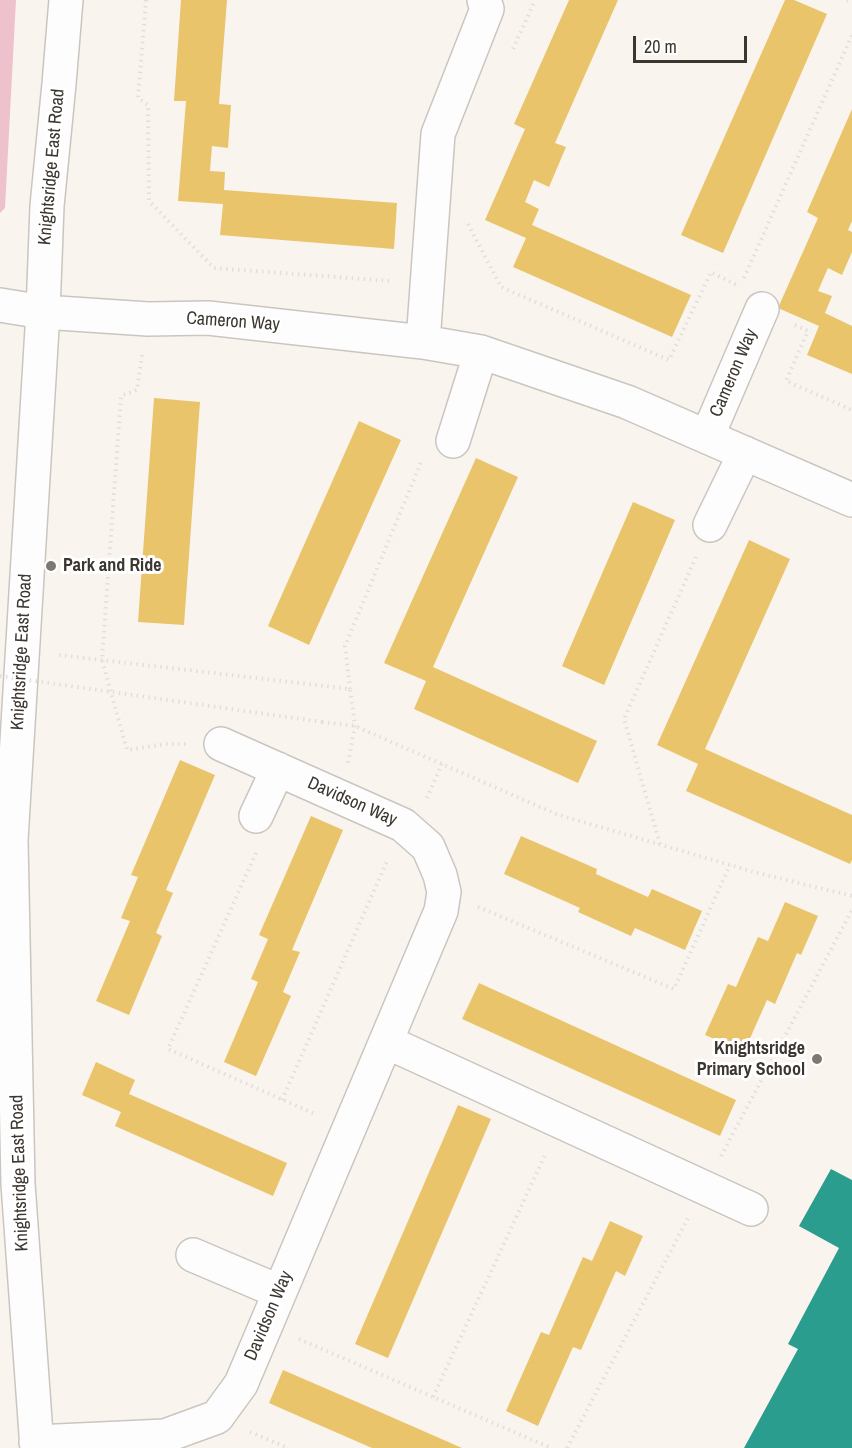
<!DOCTYPE html>
<style>
body{margin:0}
#map{position:relative;width:852px;height:1448px;overflow:hidden;background:#faf4ef;font-family:"Archivo Narrow",sans-serif}
canvas{display:block}
.scale{position:absolute;left:633px;top:36px;width:114px;height:27px;box-sizing:border-box;border:3px solid #3c3630;border-top:0;padding-left:8px;font-size:18px;line-height:21px;white-space:nowrap;color:#3c3630;-webkit-text-stroke:4px #fff;paint-order:stroke}
</style>
<div id="map">
<canvas width="852" height="1448"></canvas>
<div class="scale">20 m</div>
</div>
<script>
const c = document.querySelector('canvas').getContext('2d');
c.lineJoin = 'round';
function fill(path, color) {
  c.fillStyle = color;
  c.fill(path, 'evenodd');
}
function shape(rows) {
  const path = new Path2D();
  for (const r of rows) {
    path.moveTo(r[0], r[1]);
    for (let i = 2; i < r.length; i += 2) path.lineTo(r[i], r[i + 1]);
  }
  return path;
}
function strokePath(path, color, width, dash) {
  c.strokeStyle = color;
  c.lineWidth = width;
  c.lineCap = dash ? 'butt' : 'round';
  c.setLineDash(dash || []);
  c.stroke(path);
}
function write(font, color, halo, rows, align = 'center') {
  c.font = font + ' "Archivo Narrow",sans-serif';
  c.lineWidth = 6;
  c.setLineDash([]);
  c.textBaseline = 'middle';
  c.strokeStyle = halo;
  c.fillStyle = color;
  for (const [text, x, y, turn = 0] of rows) {
    c.save();
    c.translate(x, y);
    c.rotate((+turn || 0) * Math.PI / 180);
    c.textAlign = isNaN(turn) ? turn : align;
    if (halo) c.strokeText(text, 0, 0);
    c.fillText(text, 0, 0);
    c.restore();
  }
}
const forest = shape([
 [0,0,16,0,5,208,0,213]
]);
const homes = shape([
 [181,0,227,0,219,104,231,105,228,148,212,146,210,171,225,172,224,190,397,203,394,249,220,235,223,204,178,201,186,101,174,101],
 [569,0,618,0,555,143,566,147,549,187,534,180,525,202,539,209,532,225,691,295,672,337,513,267,526,238,485,220,525,129,514,124],
 [785,0,794,0,827,14,723,253,681,235],
 [852,109,852,221,848,230,852,232,852,252,842,275,828,268,818,291,832,296,825,313,852,326,852,374,807,355,819,326,778,308,818,218,807,212],
 [154,398,200,402,184,625,138,622],
 [359,421,401,440,309,645,268,626],
 [476,458,518,477,433,667,597,741,578,783,414,709,426,681,384,663],
 [633,502,675,520,604,685,562,666],
 [749,540,790,559,705,749,852,815,852,860,850,864,686,791,698,764,657,745],
 [180,760,215,775,166,890,173,893,156,933,162,936,129,1015,96,1001,130,921,121,918,138,877,131,875],
 [311,816,343,830,292,950,300,952,283,992,291,996,256,1076,224,1062,258,982,251,979,268,939,259,935],
 [521,836,597,869,596,874,648,897,652,889,702,911,685,950,635,928,631,936,578,912,580,908,504,874],
 [785,902,818,916,801,955,797,953,775,1004,767,1000,744,1052,705,1035,728,984,736,987,758,937,768,941],
 [479,983,736,1100,720,1136,462,1019],
 [96,1062,135,1080,129,1094,287,1163,273,1196,115,1126,121,1112,82,1095],
 [458,1105,491,1119,388,1358,355,1344],
 [610,1221,643,1236,625,1276,616,1271,581,1350,573,1347,538,1426,506,1411,541,1332,549,1335,583,1257,592,1261],
 [283,1370,364,1405,462,1448,372,1448,287,1411,269,1403]
]);
const schools = shape([
 [831,1169,852,1180,852,1448,744,1448,798,1349,788,1344,839,1248,799,1226]
]);
const path = shape([
 [146,0,138,98,148,105,149,201,214,268,391,281],
 [847,0,852,2],
 [513,49,535,0],
 [468,224,501,287,669,360,711,272,737,285],
 [744,278,852,35],
 [795,325,808,331,786,381,852,410],
 [142,355,137,390,121,396,102,660,127,750,165,744,187,744],
 [59,655,350,689,355,726,348,763],
 [350,689,345,646,422,460],
 [322,722,355,726,556,814,754,872,852,896],
 [427,798,442,764],
 [660,844,624,719,696,557],
 [256,853,168,1049,315,1114],
 [478,907,674,989,730,865],
 [282,1100,388,859],
 [721,1156,852,910],
 [299,1339,551,1448],
 [433,1397,545,1155],
 [250,1432,288,1448],
 [567,1448,688,1218]
]);
const minor = shape([
 [0,305,43,312,148,319,208,318,423,342,481,352,627,402,852,500],
 [423,342,438,134,487,9,484,0],
 [707,437,762,309],
 [453,441,481,352],
 [710,525,745,453],
 [256,816,278,769],
 [387,1042,751,1209],
 [193,1255,280,1292],
 [36,1442,165,1436,217,1417,241,1384,441,911,444,892,440,875,428,847,403,825,221,744],
 [37,1448,18,1184,11,840,43,312,47,206,59,84,66,0]
]);
const pathBridge = shape([
 [0,676,322,722]
]);
const markers = [
 [51,566,6,"#7e7873"],
 [817,1059,6,"#7e7873"]
];
const streetNames = [
 ["Knightsridge East Road",52,167,-85],
 ["Cameron Way",233,322,4],
 ["Cameron Way",734,373,-67],
 ["Knightsridge East Road",22,652,-87],
 ["Davidson Way",352,802,24],
 ["Knightsridge East Road",20,1173,-92],
 ["Davidson Way",269,1316,-67]
];
const poiNames = [
 ["Park and Ride",63,566],
 ["Knightsridge",805,1049,"right"],
 ["Primary School",805,1070,"right"]
];
fill(forest, '#eec2cd');
fill(homes, '#e9c46a');
fill(schools, '#2a9d8f');
strokePath(minor, '#cbc5c0', 36);
strokePath(path, '#e0dfdd', 4, [1.5, 4.5]);
strokePath(minor, '#fefdfd', 33);
strokePath(pathBridge, '#e0dfdd', 4, [1.5, 4.5]);
for (const [x, y, r, color] of markers) {
  const dot = new Path2D();
  dot.arc(x, y, r, 0, 2 * Math.PI);
  c.fillStyle = color;
  c.fill(dot);
  strokePath(dot, '#fff', 2);
}
write('18px', '#3c3630', '#fff', streetNames);
write('bold 18px', '#3c3630', '#fff', poiNames, 'left');
</script>
